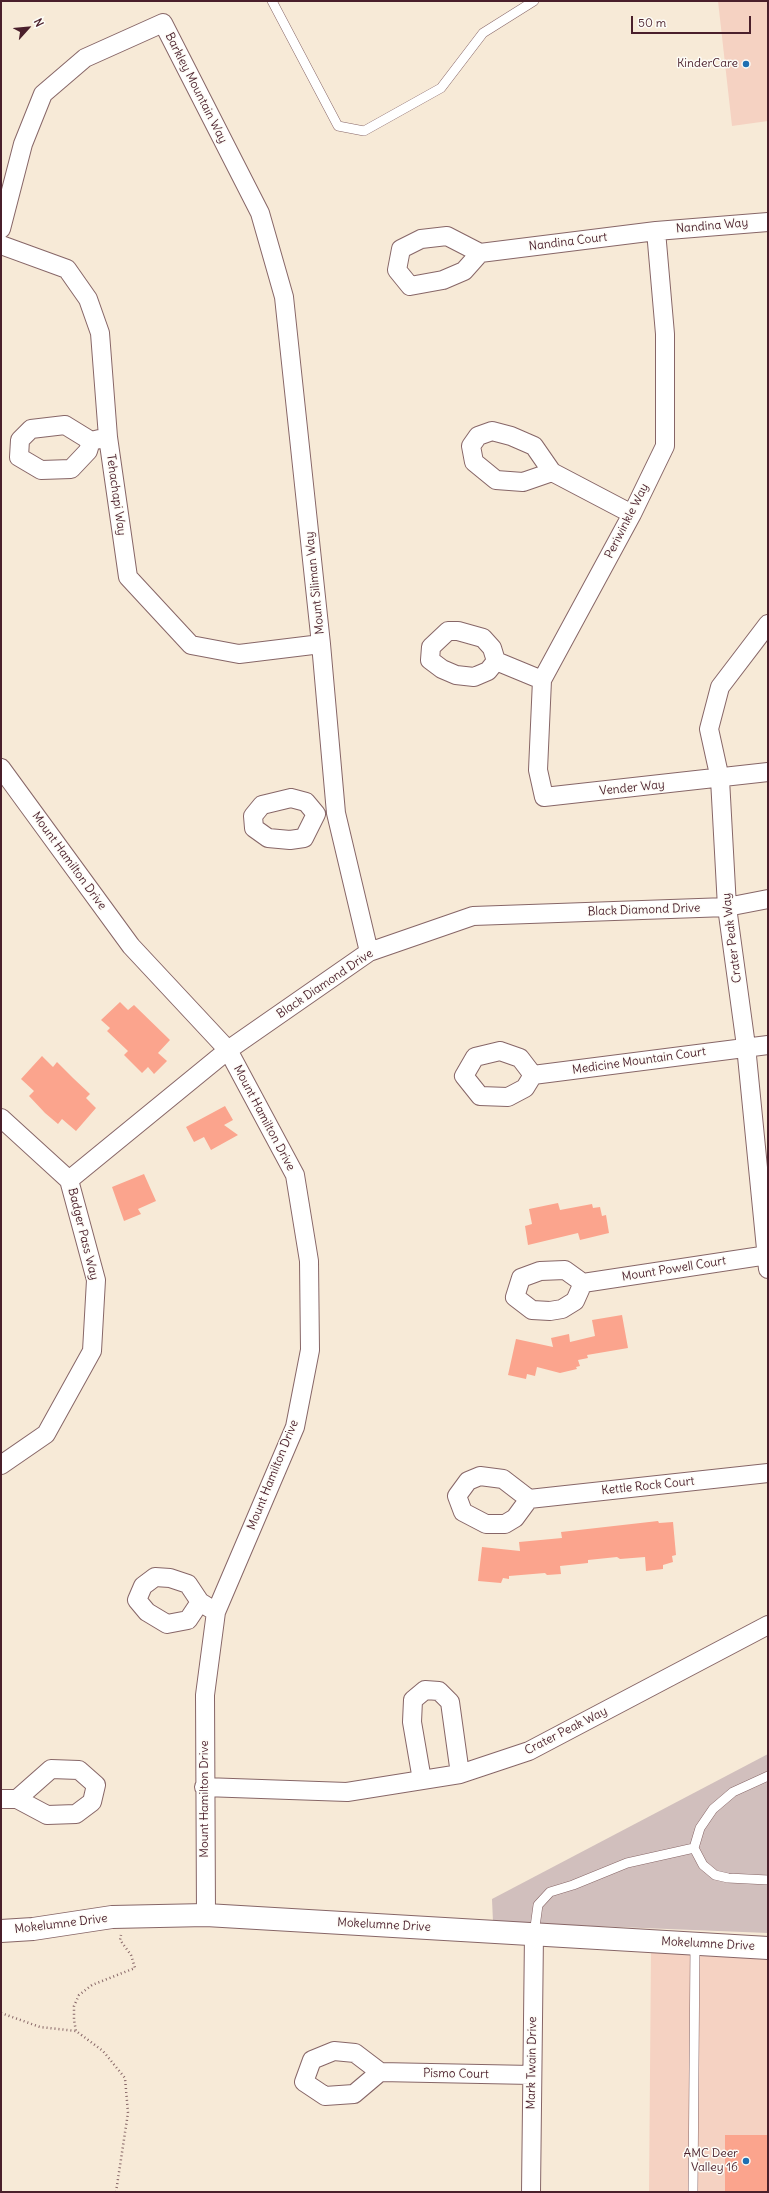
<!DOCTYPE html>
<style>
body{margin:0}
#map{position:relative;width:769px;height:2193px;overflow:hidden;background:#f7ead7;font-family:Delius,sans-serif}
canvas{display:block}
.frame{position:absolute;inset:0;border:2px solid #4a1f2b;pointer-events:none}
.north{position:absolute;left:8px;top:8px;width:40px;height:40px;-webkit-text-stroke:3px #fdfcf7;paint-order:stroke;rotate:63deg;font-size:11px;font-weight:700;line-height:16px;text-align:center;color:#4a1f2b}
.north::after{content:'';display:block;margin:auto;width:14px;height:18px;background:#4a1f2b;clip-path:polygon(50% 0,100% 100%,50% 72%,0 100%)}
.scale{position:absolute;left:631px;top:16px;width:120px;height:18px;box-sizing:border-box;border:2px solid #4a1f2b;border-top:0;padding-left:5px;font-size:12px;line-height:14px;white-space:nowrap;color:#4a1f2b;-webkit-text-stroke:3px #fdfcf7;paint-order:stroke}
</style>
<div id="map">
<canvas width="769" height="2193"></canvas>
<div class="frame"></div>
<div class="north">N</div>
<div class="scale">50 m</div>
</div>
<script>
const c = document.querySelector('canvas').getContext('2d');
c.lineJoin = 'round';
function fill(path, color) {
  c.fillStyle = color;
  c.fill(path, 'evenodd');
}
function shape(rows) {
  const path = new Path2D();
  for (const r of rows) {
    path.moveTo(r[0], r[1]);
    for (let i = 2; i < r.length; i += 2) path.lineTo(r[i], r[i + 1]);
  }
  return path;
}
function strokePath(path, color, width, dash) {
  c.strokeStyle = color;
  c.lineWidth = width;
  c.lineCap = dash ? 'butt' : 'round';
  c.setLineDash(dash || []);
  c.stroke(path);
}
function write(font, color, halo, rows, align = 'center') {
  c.font = font + ' Delius,sans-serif';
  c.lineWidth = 3;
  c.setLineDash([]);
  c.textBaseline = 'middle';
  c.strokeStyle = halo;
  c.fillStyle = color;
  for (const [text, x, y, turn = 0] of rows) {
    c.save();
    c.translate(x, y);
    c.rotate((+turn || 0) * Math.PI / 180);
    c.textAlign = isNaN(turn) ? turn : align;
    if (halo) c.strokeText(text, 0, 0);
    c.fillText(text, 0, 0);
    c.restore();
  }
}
const built = shape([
 [718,1,768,1,768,121,732,126],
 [651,1951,768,1960,768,2192,649,2192]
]);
const industrial = shape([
 [768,1754,768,1933,493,1922,492,1899]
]);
const building = shape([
 [120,1002,128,1010,134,1005,170,1040,158,1053,167,1061,154,1074,148,1067,142,1073,124,1055,128,1051,107,1031,110,1028,101,1020],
 [42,1056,53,1067,57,1062,73,1078,90,1094,86,1098,96,1108,76,1131,62,1119,58,1124,45,1113,29,1096,34,1091,21,1079],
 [225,1106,233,1120,224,1125,238,1135,211,1150,204,1137,194,1142,186,1127],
 [144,1174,156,1201,138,1209,141,1214,124,1221,112,1187],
 [558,1203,560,1210,592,1204,593,1208,600,1207,602,1216,606,1215,609,1233,580,1240,578,1233,528,1245,525,1226,532,1224,529,1209],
 [622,1315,628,1348,587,1355,588,1358,578,1360,580,1366,576,1367,577,1369,560,1373,537,1367,535,1376,527,1374,526,1379,508,1375,516,1339,553,1347,551,1338,569,1334,570,1342,595,1336,592,1320],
 [658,1521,659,1523,673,1522,676,1555,672,1556,673,1562,663,1565,663,1569,646,1571,645,1557,620,1559,617,1557,588,1560,588,1563,560,1566,561,1574,547,1575,545,1573,509,1576,509,1579,503,1578,501,1583,478,1581,482,1547,520,1551,519,1542,562,1538,561,1532],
 [725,2135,768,2135,768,2192,725,2192]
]);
const path = shape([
 [1,2013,40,2027,76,2031],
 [116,2192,128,2113,125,2078,103,2051,76,2031,74,2020,74,2006,79,1995,92,1985,135,1968,131,1955,120,1940,121,1935]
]);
const service = shape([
 [272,1,338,126,364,131,441,88,483,33,534,1],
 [768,1776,733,1792,713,1809,700,1828,694,1848,703,1865,715,1875,728,1878,768,1880],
 [534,1934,538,1905,550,1892,573,1885,627,1863,694,1848],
 [693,2192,695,1944]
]);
const minor = shape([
 [1,229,23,144,43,94,85,58,163,23,260,213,284,297,321,644,336,813,369,952],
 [656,231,665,334,665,446,632,514,542,680,538,770,544,797,768,772],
 [1,245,67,269,88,299,100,333,108,437,128,577,191,645,239,654,321,644],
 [480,253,464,271,443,280,410,286,397,270,401,249,421,239,447,236,480,253,656,231,768,222],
 [91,441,88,451,71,469,41,470,19,457,20,440,31,429,65,425,91,441,108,437],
 [552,472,523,482,496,480,474,462,471,446,478,436,492,431,511,436,534,446,552,472,632,514],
 [768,624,720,687,709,729,720,779,727,907,746,1046,768,1269],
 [496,661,488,671,474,677,456,675,442,669,430,660,431,647,448,631,458,631,483,638,492,648,496,661,542,680],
 [1,768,131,946,228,1050,295,1175,309,1261,310,1350,295,1427,216,1612,205,1695,206,1915],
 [291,798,306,802,316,814,304,838,290,840,268,838,254,828,253,816,262,805,291,798],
 [500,1051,520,1058,533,1075,525,1088,508,1097,480,1096,464,1076,475,1057,500,1051],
 [533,1075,768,1045],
 [1,1118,69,1180,96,1280,92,1351,46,1434,1,1465],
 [69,1180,228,1050,369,952,473,916,727,907,768,899],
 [583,1283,575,1301,562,1309,550,1311,532,1310,515,1297,521,1278,540,1271,565,1270,583,1283,768,1255],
 [529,1499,515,1518,505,1524,486,1524,463,1512,457,1496,468,1481,480,1476,503,1479,529,1499,768,1473],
 [200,1602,188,1620,167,1624,147,1612,137,1600,143,1586,155,1577,170,1578,188,1584,200,1602,216,1612],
 [422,1780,412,1722,413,1700,425,1690,439,1691,450,1702,460,1774],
 [204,1787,347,1792,460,1774,529,1751,768,1625],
 [1,1799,17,1799,47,1815,76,1814,92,1802,96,1785,79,1770,51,1769,17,1799],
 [380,2072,354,2094,325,2096,304,2082,312,2060,334,2051,355,2053,380,2072,532,2075],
 [531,2192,534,1934]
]);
const tertiary = shape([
 [1,1931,33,1929,112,1917,206,1915,768,1948]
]);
const markers = [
 [746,64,4,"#1f6fb2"],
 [746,2161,4,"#1f6fb2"]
];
const poiNames = [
 ["KinderCare",738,64],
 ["AMC Deer",738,2154],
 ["Valley 16",738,2168]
];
const streetNames = [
 ["Barkley Mountain Way",196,88,63],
 ["Nandina Way",712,226,-5],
 ["Nandina Court",568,242,-7],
 ["Tehachapi Way",116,495,82],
 ["Periwinkle Way",627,521,-63],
 ["Mount Siliman Way",315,583,-96],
 ["Vender Way",632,788,-6],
 ["Mount Hamilton Drive",69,861,54],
 ["Black Diamond Drive",644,910,-2],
 ["Crater Peak Way",732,938,-97],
 ["Black Diamond Drive",325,984,-34],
 ["Medicine Mountain Court",639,1061,-8],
 ["Mount Hamilton Drive",264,1118,62],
 ["Badger Pass Way",83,1234,76],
 ["Mount Powell Court",674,1269,-9],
 ["Mount Hamilton Drive",273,1475,-68],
 ["Kettle Rock Court",648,1486,-6],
 ["Crater Peak Way",566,1731,-27],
 ["Mount Hamilton Drive",205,1799,-90],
 ["Mokelumne Drive",61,1924,-7],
 ["Mokelumne Drive",384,1925,3],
 ["Mokelumne Drive",708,1944,3],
 ["Mark Twain Drive",532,2063,-89],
 ["Pismo Court",456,2074,1]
];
fill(built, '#f5d2c2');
fill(industrial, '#d1bfbd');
fill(building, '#fba48d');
strokePath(service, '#876667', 10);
strokePath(minor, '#876667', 20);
strokePath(tertiary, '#876667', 24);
strokePath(path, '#876667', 2.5, [1, 3]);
strokePath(service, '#fff', 9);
strokePath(minor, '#fff', 18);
strokePath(tertiary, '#fff', 22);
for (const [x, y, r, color] of markers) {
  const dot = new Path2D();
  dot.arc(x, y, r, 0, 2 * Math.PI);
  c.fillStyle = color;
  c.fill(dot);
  strokePath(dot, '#fdfcf7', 1.5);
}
write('12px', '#4a1f2b', '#fdfcf7', poiNames, 'right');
write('12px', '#4a1f2b', '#fdfcf7', streetNames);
</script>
